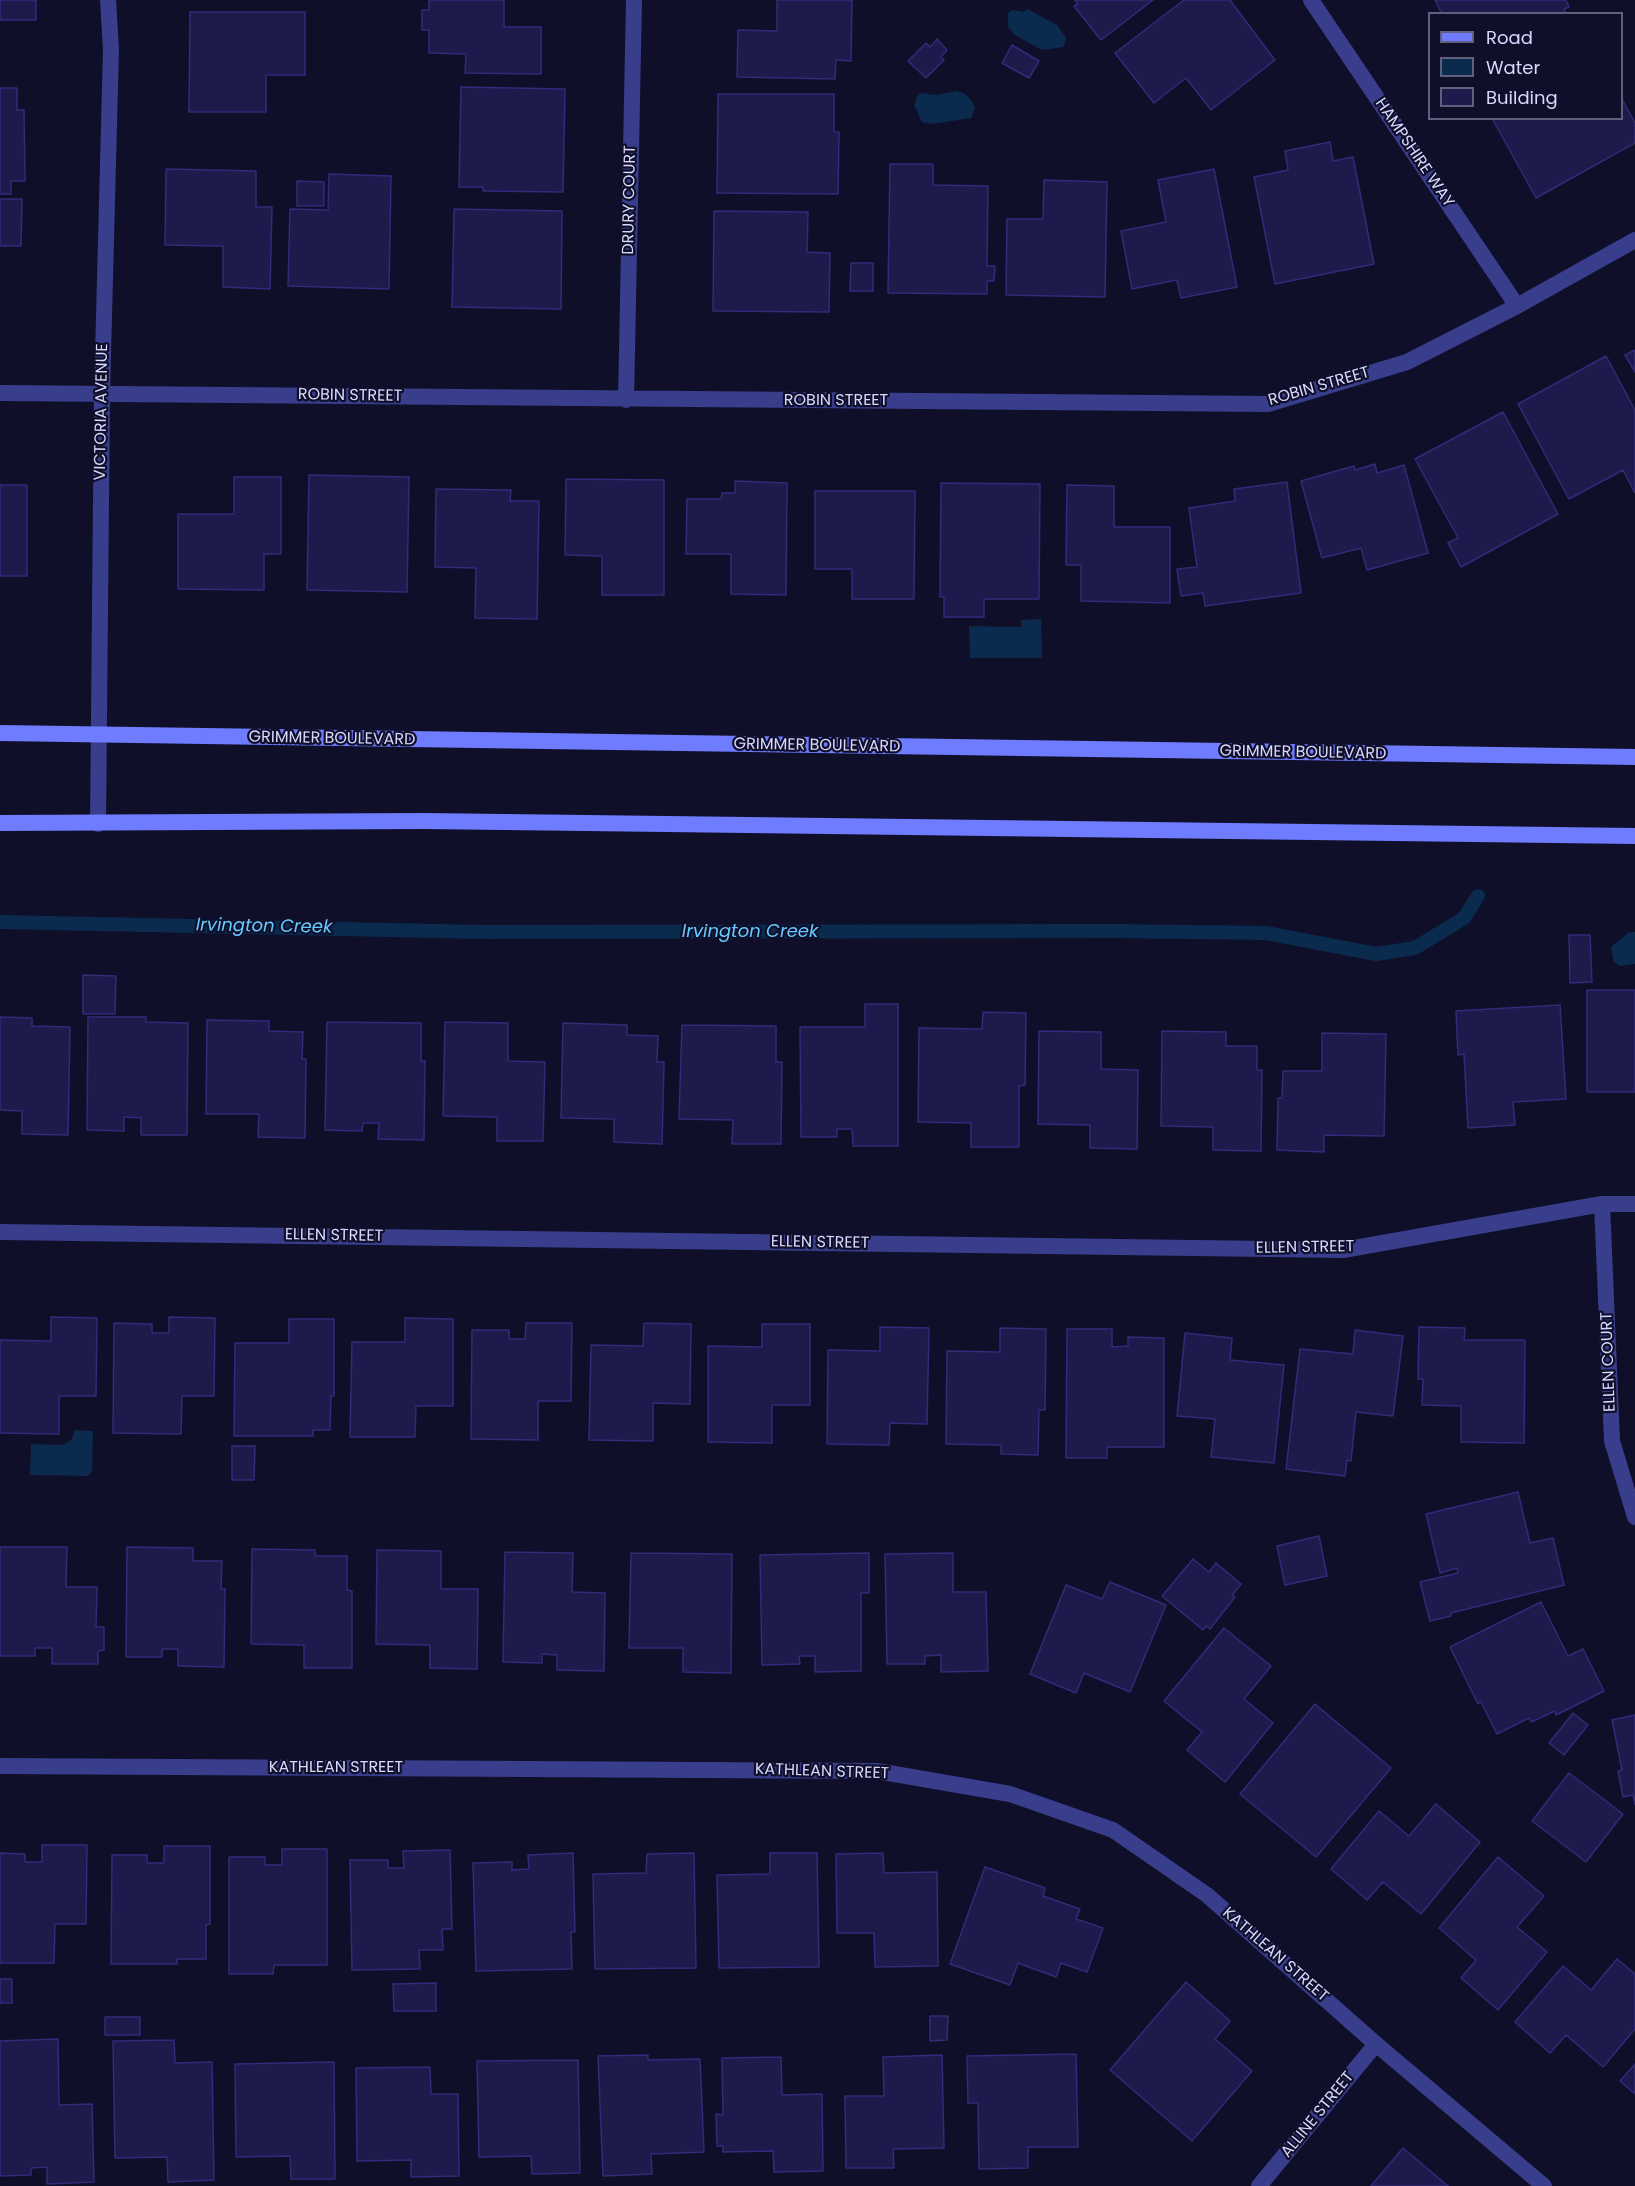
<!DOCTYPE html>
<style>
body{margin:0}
#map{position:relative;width:1635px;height:2186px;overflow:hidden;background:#100f2a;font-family:Poppins,sans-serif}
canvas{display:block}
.legend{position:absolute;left:1428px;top:12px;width:195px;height:108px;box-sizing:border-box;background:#100f2a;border:2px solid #605f7f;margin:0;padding:8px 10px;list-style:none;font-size:18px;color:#d8d8ff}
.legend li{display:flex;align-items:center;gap:12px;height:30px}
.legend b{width:30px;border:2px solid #605f7f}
</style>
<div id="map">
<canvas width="1635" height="2186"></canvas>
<ul class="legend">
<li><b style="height:8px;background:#6f7cff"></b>Road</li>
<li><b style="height:16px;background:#0a2a4e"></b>Water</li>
<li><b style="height:16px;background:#1e1a4c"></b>Building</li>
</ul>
</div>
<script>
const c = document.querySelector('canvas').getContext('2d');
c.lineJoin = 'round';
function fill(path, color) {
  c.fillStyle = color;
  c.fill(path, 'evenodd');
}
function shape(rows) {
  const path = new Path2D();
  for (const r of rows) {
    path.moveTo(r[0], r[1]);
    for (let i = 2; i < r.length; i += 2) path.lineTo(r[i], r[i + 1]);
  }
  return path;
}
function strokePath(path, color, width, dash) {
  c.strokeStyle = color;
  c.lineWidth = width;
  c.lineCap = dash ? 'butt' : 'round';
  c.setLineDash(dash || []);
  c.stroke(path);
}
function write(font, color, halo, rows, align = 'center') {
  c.font = font + ' Poppins,sans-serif';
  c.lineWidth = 4.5;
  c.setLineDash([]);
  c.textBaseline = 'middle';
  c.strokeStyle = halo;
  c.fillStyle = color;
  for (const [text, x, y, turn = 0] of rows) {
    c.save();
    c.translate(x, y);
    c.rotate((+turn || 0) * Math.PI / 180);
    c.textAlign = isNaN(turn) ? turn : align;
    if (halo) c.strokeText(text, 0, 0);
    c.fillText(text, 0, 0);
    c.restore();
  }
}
const water = shape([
 [1027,9,1057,25,1066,38,1064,47,1042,50,1015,35,1008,27,1008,13,1013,10,1024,12],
 [956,91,965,94,972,101,975,109,971,118,932,124,922,122,914,105,919,93,937,95],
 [1041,619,1042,658,970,658,969,626,1021,627,1021,620],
 [1635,932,1635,964,1620,966,1614,962,1611,947,1628,933],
 [75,1430,93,1431,92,1471,88,1476,30,1475,31,1444,62,1445,71,1440]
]);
const stream = shape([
 [0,922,486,932,1116,931,1266,933,1376,954,1415,948,1464,918,1478,896]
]);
const building = shape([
 [0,0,36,0,36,20,0,20,0,0],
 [429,0,504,0,504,27,541,27,541,74,465,73,466,54,429,53,429,30,422,30,422,10,429,10,429,0],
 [777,0,852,0,851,61,836,60,835,79,737,77,738,30,777,31,777,0],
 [1075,0,1153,0,1101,40,1074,6,1078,4,1075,0],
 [1184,0,1230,0,1275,60,1211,110,1186,78,1154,103,1115,53,1184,0],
 [1435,0,1566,0,1569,7,1564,9,1566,14,1442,14,1435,0],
 [190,12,305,12,305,75,266,75,266,112,189,112,190,12],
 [937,39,947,50,941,57,944,60,926,78,908,61,926,43,930,47,937,39],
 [1012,45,1039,61,1029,78,1002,63,1012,45],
 [461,87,565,89,563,192,483,191,483,187,459,187,461,87],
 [0,88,17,88,17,110,24,110,25,181,11,181,11,194,0,194,0,88],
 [718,94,834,94,834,132,839,132,838,194,717,193,718,94],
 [1622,99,1635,123,1635,143,1536,198,1492,118,1622,118,1622,99],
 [1330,142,1333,161,1353,157,1374,264,1275,284,1254,177,1288,170,1285,151,1330,142],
 [890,164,933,164,933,185,988,186,987,266,995,266,994,281,987,281,987,294,888,293,890,164],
 [166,169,256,171,256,207,272,207,270,289,223,287,223,246,165,245,166,169],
 [1214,169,1237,287,1181,298,1177,280,1132,289,1121,231,1166,222,1158,180,1214,169],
 [329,174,391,176,389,289,288,286,290,209,328,210,329,174],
 [1044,180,1107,182,1105,297,1006,295,1007,219,1043,219,1044,180],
 [297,181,324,182,324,206,297,206,297,181],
 [0,199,22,199,21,246,0,246,0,199],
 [454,209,562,211,561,309,452,307,454,209],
 [714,211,808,212,807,252,830,253,829,312,713,311,714,211],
 [851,263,873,263,873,291,850,291,851,263],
 [1635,350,1635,372,1625,355,1635,350],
 [1606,356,1635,410,1635,493,1623,470,1569,499,1518,404,1606,356],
 [1503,412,1558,514,1461,567,1448,543,1458,538,1415,459,1503,412],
 [1375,464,1377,473,1404,465,1428,553,1367,570,1361,548,1322,558,1301,481,1354,466,1355,470,1375,464],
 [309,475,409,477,407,592,307,590,309,475],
 [234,477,281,477,281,554,264,554,264,590,178,589,178,514,234,514,234,477],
 [566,479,664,480,664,595,602,595,602,556,565,555,566,479],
 [735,481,787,483,786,595,731,594,731,554,686,554,687,499,721,499,722,493,735,493,735,481],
 [1287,482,1301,593,1205,606,1203,593,1181,596,1177,569,1197,567,1189,508,1235,501,1234,489,1287,482],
 [941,483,1040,484,1039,599,984,599,984,617,944,617,944,597,940,597,941,483],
 [0,485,27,485,27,576,0,576,0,485],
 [1067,485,1114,486,1114,527,1170,527,1170,603,1081,601,1081,565,1066,565,1067,485],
 [436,489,511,490,510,501,539,501,537,619,475,618,476,568,435,567,436,489],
 [815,491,915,491,914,599,852,599,852,569,815,569,815,491],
 [1569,935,1590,935,1592,982,1570,983,1569,935],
 [83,975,116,976,115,1014,83,1014,83,975],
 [1587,990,1635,990,1635,1092,1587,1092,1587,990],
 [865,1004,898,1004,898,1146,853,1146,852,1129,837,1129,837,1137,801,1137,800,1027,865,1027,865,1004],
 [1560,1005,1566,1099,1513,1102,1515,1125,1468,1128,1464,1054,1458,1055,1456,1011,1560,1005],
 [983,1012,1026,1013,1025,1085,1019,1086,1019,1147,971,1147,971,1123,918,1122,919,1028,982,1029,983,1012],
 [0,1017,32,1018,32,1026,70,1027,68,1135,22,1134,22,1111,0,1110,0,1017],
 [88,1017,146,1017,146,1022,188,1023,187,1135,141,1135,141,1118,124,1117,124,1131,87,1130,88,1017],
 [207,1020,269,1021,269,1031,303,1032,302,1059,306,1059,305,1138,258,1137,259,1114,206,1114,207,1020],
 [327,1022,421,1023,421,1061,425,1061,424,1140,378,1139,379,1123,363,1123,362,1131,325,1130,327,1022],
 [445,1022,508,1023,508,1061,545,1062,543,1141,497,1141,497,1117,443,1116,445,1022],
 [563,1023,627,1025,627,1035,658,1036,657,1062,664,1062,662,1144,614,1142,614,1119,561,1118,563,1023],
 [682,1025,776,1026,776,1062,782,1062,781,1144,732,1144,733,1120,679,1119,682,1025],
 [1039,1031,1101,1032,1101,1069,1138,1070,1137,1149,1090,1148,1090,1125,1038,1124,1039,1031],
 [1162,1031,1226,1032,1226,1046,1257,1046,1257,1070,1262,1070,1261,1151,1213,1150,1213,1127,1161,1126,1162,1031],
 [1322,1033,1386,1034,1384,1136,1324,1135,1324,1152,1277,1150,1278,1098,1282,1098,1283,1071,1322,1071,1322,1033],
 [51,1317,97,1318,96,1396,59,1396,59,1434,0,1433,0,1340,51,1341,51,1317],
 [169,1317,215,1318,214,1396,182,1396,181,1434,113,1433,114,1323,152,1324,152,1333,169,1333,169,1317],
 [405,1318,453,1319,453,1406,416,1406,415,1437,350,1437,352,1342,405,1342,405,1318],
 [289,1319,334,1319,334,1396,331,1396,330,1430,313,1430,313,1436,234,1436,235,1343,289,1343,289,1319],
 [526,1323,572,1323,571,1401,538,1401,538,1440,471,1439,472,1330,509,1330,509,1339,525,1339,526,1323],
 [644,1323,691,1324,690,1404,653,1403,653,1441,589,1440,591,1345,643,1346,644,1323],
 [762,1324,810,1324,810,1405,772,1405,772,1443,708,1442,708,1346,762,1347,762,1324],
 [880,1327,929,1328,927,1424,890,1423,889,1445,827,1444,828,1350,880,1351,880,1327],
 [1419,1327,1465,1328,1464,1340,1525,1340,1524,1443,1461,1442,1461,1406,1422,1405,1423,1379,1418,1379,1419,1327],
 [1000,1328,1046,1329,1045,1410,1039,1410,1038,1455,1001,1454,1001,1445,946,1444,947,1351,1000,1352,1000,1328],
 [1067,1329,1112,1329,1112,1347,1128,1346,1128,1337,1164,1338,1164,1447,1107,1447,1107,1458,1066,1458,1067,1329],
 [1355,1330,1403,1336,1393,1416,1356,1412,1351,1461,1347,1460,1345,1476,1286,1469,1300,1349,1353,1354,1355,1330],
 [1185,1333,1232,1338,1230,1360,1284,1365,1274,1463,1211,1457,1215,1419,1177,1416,1185,1333],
 [232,1446,255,1446,254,1480,232,1480,232,1446],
 [1518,1492,1530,1543,1553,1538,1564,1585,1451,1613,1451,1616,1430,1621,1420,1582,1458,1573,1457,1568,1440,1573,1426,1514,1518,1492],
 [1319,1536,1327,1576,1285,1585,1277,1546,1319,1536],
 [0,1547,67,1547,66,1587,97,1587,96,1627,104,1627,104,1650,98,1651,98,1664,52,1664,52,1648,35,1648,35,1656,0,1656,0,1547],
 [127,1547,193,1548,193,1561,222,1561,221,1589,225,1589,224,1667,178,1666,178,1649,162,1649,162,1657,126,1657,127,1547],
 [252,1549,315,1550,315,1556,347,1556,347,1590,352,1591,352,1668,304,1668,304,1645,251,1644,252,1549],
 [377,1550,441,1551,441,1589,478,1589,477,1669,430,1668,430,1645,376,1644,377,1550],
 [505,1552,573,1553,572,1592,605,1593,604,1671,557,1670,557,1655,542,1654,542,1663,503,1662,505,1552],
 [631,1553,732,1554,731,1673,683,1672,683,1648,629,1648,631,1553],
 [869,1553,869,1593,861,1593,861,1671,815,1672,815,1656,799,1656,800,1664,762,1665,760,1555,869,1553],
 [953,1553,953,1592,986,1592,988,1671,941,1672,941,1655,925,1656,925,1664,887,1664,885,1554,953,1553],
 [1193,1559,1209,1572,1216,1563,1241,1584,1232,1595,1235,1597,1210,1629,1207,1626,1203,1630,1162,1596,1193,1559],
 [1110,1582,1166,1605,1130,1692,1084,1673,1076,1693,1030,1674,1066,1585,1102,1599,1110,1582],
 [1541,1602,1568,1656,1583,1649,1604,1691,1556,1715,1555,1711,1531,1722,1529,1718,1497,1734,1481,1702,1478,1704,1450,1647,1541,1602],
 [1224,1628,1271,1666,1244,1699,1273,1723,1225,1782,1187,1750,1202,1732,1164,1701,1224,1628],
 [1315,1704,1391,1768,1316,1857,1240,1794,1315,1704],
 [1573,1713,1588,1725,1564,1755,1549,1743,1573,1713],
 [1635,1715,1635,1805,1633,1795,1623,1797,1618,1771,1622,1770,1612,1720,1635,1715],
 [1569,1773,1623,1814,1586,1862,1532,1821,1569,1773],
 [1436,1804,1480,1842,1421,1914,1383,1882,1367,1900,1331,1869,1379,1811,1409,1836,1436,1804],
 [42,1845,87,1845,86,1924,55,1924,54,1963,0,1963,0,1853,25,1854,25,1862,42,1862,42,1845],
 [164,1846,210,1846,210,1924,206,1925,206,1959,177,1959,177,1964,111,1964,112,1855,147,1855,147,1863,164,1863,164,1846],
 [282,1849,327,1849,327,1965,274,1965,273,1974,229,1974,229,1857,265,1857,265,1865,282,1865,282,1849],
 [450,1850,452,1929,442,1929,443,1950,419,1950,420,1969,352,1970,350,1860,388,1860,388,1868,404,1868,403,1851,450,1850],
 [573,1853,575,1932,571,1932,572,1969,476,1971,473,1863,512,1862,512,1870,529,1869,528,1855,573,1853],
 [694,1853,696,1968,595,1969,593,1874,646,1873,647,1854,694,1853],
 [770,1853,817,1853,819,1967,719,1968,717,1875,770,1874,770,1853],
 [883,1853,884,1873,937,1872,938,1966,875,1967,874,1933,837,1933,836,1854,883,1853],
 [1498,1857,1544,1896,1517,1927,1547,1952,1498,2010,1461,1978,1476,1960,1439,1928,1498,1857],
 [985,1867,1045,1888,1043,1896,1080,1909,1076,1919,1103,1928,1087,1972,1061,1963,1056,1977,1018,1963,1010,1985,950,1964,985,1867],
 [1617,1959,1635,1974,1635,2029,1603,2067,1566,2035,1550,2053,1515,2022,1563,1966,1591,1990,1617,1959],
 [0,1979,12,1979,12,2003,0,2003,0,1979],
 [1186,1982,1230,2021,1215,2039,1252,2071,1192,2141,1110,2070,1186,1982],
 [436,1983,436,2011,394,2011,393,1984,436,1983],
 [930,2016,948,2016,947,2040,930,2041,930,2016],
 [105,2017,140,2017,140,2035,105,2035,105,2017],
 [58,2039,59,2105,92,2104,94,2182,47,2184,47,2167,31,2168,31,2175,0,2176,0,2041,58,2039],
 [174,2040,175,2063,212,2062,214,2180,168,2182,167,2157,115,2158,113,2041,174,2040],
 [1076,2054,1078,2147,1028,2147,1028,2168,979,2169,978,2103,968,2103,967,2056,1076,2054],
 [648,2055,648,2060,700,2059,704,2152,651,2154,652,2174,603,2176,598,2056,648,2055],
 [942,2055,944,2148,893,2149,894,2168,846,2168,845,2096,884,2096,883,2057,942,2055],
 [781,2057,782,2095,822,2094,823,2171,774,2172,773,2151,723,2152,723,2146,717,2146,716,2114,723,2115,722,2058,781,2057],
 [578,2060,580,2173,532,2174,531,2156,479,2157,477,2061,578,2060],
 [334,2062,335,2179,291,2179,290,2156,236,2157,235,2064,334,2062],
 [1635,2064,1635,2094,1620,2081,1635,2064],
 [430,2067,431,2094,458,2094,459,2176,411,2177,411,2160,357,2161,356,2068,430,2067],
 [1403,2148,1448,2186,1371,2186,1403,2148]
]);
const minor = shape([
 [1311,0,1517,306],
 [0,393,1268,404,1407,362,1517,306,1635,240],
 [626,400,634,0],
 [98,824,102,393,111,49,108,0],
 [1602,1204,1612,1441,1635,1517],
 [0,1232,1343,1250,1602,1204,1635,1204],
 [0,1766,877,1771,1010,1794,1113,1830,1207,1895,1376,2044,1544,2186],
 [1259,2186,1376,2044]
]);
const secondary = shape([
 [0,733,1635,757],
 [0,823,424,821,1635,836]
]);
const streetNames = [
 ["HAMPSHIRE WAY",1414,153,56],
 ["DRURY COURT",630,200,-89],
 ["ROBIN STREET",1319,387,-16],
 ["ROBIN STREET",350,396,1],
 ["ROBIN STREET",836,401],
 ["VICTORIA AVENUE",102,412,-89],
 ["GRIMMER BOULEVARD",332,739,1],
 ["GRIMMER BOULEVARD",817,746,1],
 ["GRIMMER BOULEVARD",1303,753,1],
 ["ELLEN STREET",334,1236,1],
 ["ELLEN STREET",820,1243,1],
 ["ELLEN STREET",1305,1248,-1],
 ["ELLEN COURT",1609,1362,-92],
 ["KATHLEAN STREET",336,1768],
 ["KATHLEAN STREET",822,1772,2],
 ["KATHLEAN STREET",1275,1955,41],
 ["ALLINE STREET",1318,2115,-51]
];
const waterNames = [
 ["Irvington Creek",264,927,1],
 ["Irvington Creek",750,932]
];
fill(water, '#0a2a4e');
strokePath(stream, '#0a2a4e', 14);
fill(building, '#1e1a4c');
strokePath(building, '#312b79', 1.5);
strokePath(minor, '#383e8b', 16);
strokePath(secondary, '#6f7cff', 16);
write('16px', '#d8d8ff', '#100f2a', streetNames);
write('italic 18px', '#66caff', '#100f2a', waterNames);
</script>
